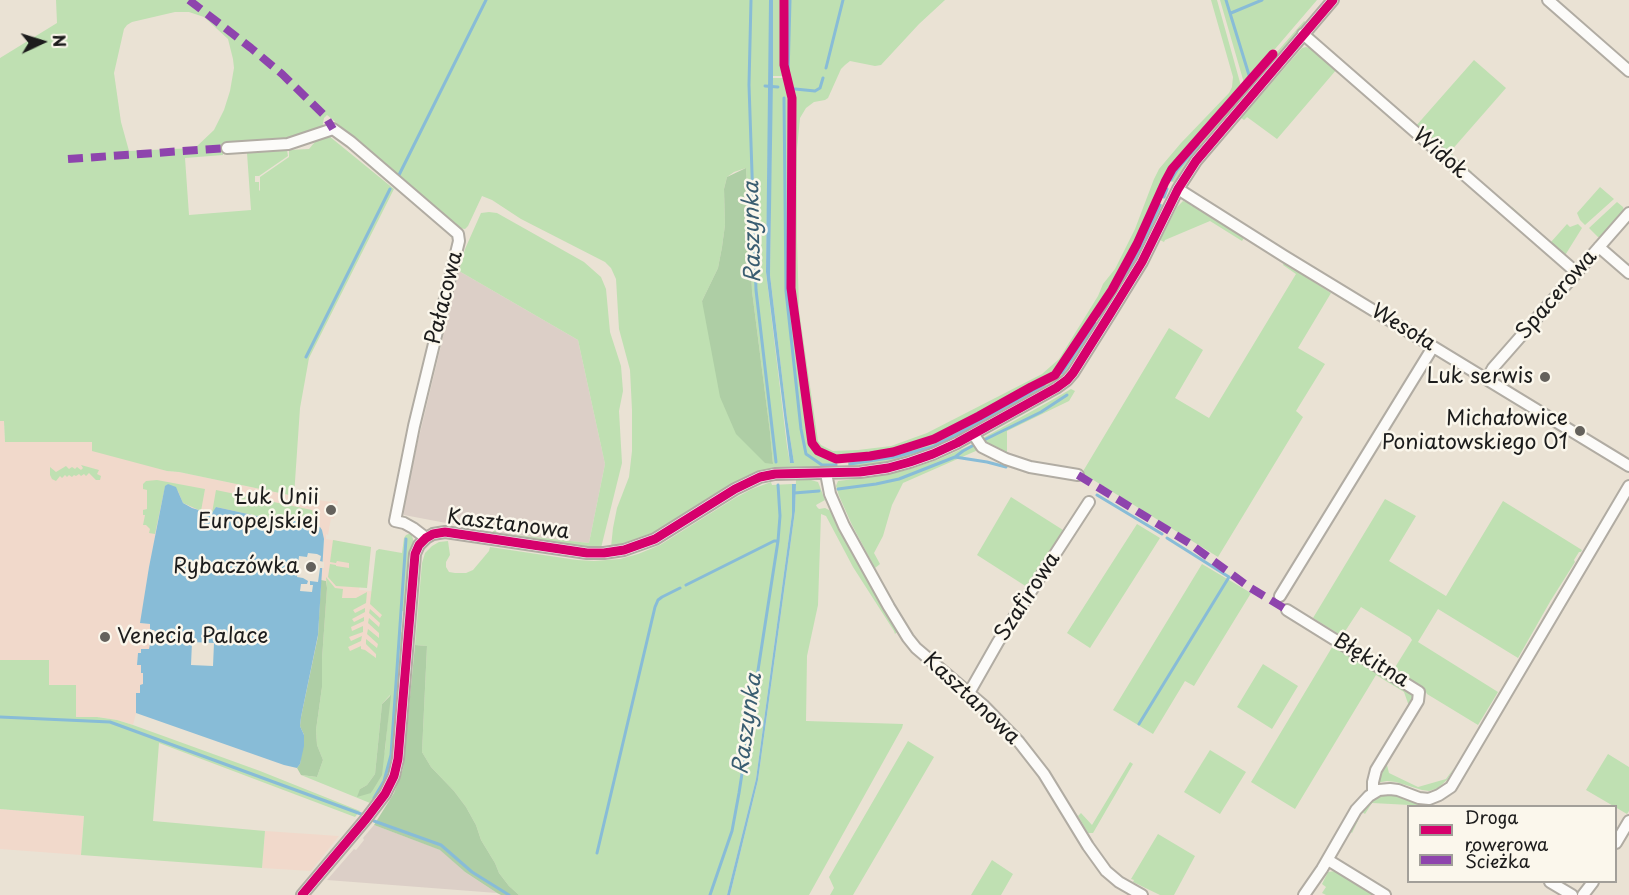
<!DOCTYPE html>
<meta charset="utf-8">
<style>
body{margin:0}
#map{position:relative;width:1629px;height:895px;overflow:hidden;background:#eae2d4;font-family:"Playpen Sans",sans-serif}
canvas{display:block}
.legend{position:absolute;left:1407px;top:805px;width:210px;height:78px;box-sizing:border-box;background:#fbf7ec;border:2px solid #a29f99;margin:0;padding:8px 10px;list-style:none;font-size:18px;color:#1c1c1c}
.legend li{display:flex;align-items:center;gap:12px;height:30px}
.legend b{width:30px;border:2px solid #a29f99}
.north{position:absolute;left:12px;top:12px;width:60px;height:60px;-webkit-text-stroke:4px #fbf7ec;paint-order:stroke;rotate:86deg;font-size:16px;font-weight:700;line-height:24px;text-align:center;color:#1c1c1c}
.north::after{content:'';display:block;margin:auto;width:21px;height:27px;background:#1c1c1c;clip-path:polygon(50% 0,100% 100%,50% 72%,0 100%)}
</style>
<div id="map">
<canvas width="1629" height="895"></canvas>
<ul class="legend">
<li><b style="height:8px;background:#d6006c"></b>Droga rowerowa</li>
<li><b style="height:8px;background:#8e44ad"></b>Ścieżka</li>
</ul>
<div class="north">N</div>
</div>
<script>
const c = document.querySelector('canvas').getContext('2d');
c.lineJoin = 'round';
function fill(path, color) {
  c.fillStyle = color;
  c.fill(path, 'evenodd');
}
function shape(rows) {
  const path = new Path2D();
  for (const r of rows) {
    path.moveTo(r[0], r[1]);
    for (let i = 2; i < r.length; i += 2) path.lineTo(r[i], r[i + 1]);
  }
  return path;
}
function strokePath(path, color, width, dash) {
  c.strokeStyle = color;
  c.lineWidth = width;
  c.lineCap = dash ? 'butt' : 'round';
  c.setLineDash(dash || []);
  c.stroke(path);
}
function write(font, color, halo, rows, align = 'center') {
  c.font = font + ' "Playpen Sans",sans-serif';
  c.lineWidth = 5;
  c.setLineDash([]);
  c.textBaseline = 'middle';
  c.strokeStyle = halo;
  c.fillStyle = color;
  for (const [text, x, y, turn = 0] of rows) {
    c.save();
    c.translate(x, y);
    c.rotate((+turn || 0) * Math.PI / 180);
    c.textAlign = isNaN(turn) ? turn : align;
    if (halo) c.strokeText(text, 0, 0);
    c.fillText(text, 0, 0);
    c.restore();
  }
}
const built = shape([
 [0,421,4,421,5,442,93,442,167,471,179,472,294,496,331,502,332,500,338,501,334,519,331,518,328,535,326,534,326,539,371,547,367,588,360,587,359,590,396,593,396,648,322,687,326,581,321,580,324,539,202,511,192,508,165,487,149,567,141,623,150,624,157,634,157,638,149,649,138,653,137,665,141,665,143,673,143,685,140,693,136,693,136,713,133,725,117,720,97,717,76,717,49,685,48,660,0,660],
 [0,809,84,816,81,855,0,849],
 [265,831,339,836,311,871,262,868]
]);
const industrial = shape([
 [459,271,578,340,605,464,589,543,497,533,493,527,485,526,483,530,404,515,402,507,405,495],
 [374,825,441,850,465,872,497,893,327,880,354,849,356,850,364,840,363,838]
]);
const green = shape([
 [56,0,769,0,769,86,765,87,769,87,766,272,787,446,790,463,794,463,787,418,770,275,772,88,778,88,778,86,772,86,773,78,784,78,789,96,789,287,810,441,811,447,816,452,837,462,838,469,813,468,775,469,656,533,633,543,611,547,613,528,617,508,629,477,632,451,632,410,630,370,619,329,616,279,611,268,605,262,521,219,492,200,482,196,468,226,465,229,459,228,397,173,327,115,324,118,322,129,297,139,222,147,223,155,185,158,189,215,251,210,247,153,287,150,288,156,259,176,255,176,255,182,259,182,259,190,260,191,260,177,289,157,289,150,309,149,319,137,329,136,394,189,309,358,300,408,294,496,179,472,167,471,92,451,92,442,5,442,4,421,0,421,0,58,57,23],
 [175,12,189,12,204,17,228,39,233,59,234,68,230,91,224,110,214,130,195,148,129,151,121,122,114,73,124,29,127,25,132,22],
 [746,168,752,291,770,432,773,464,702,301,718,268,722,247,725,225,724,189,727,177,734,172],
 [773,0,782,0,781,60,783,76,773,76],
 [786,0,945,0,919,24,881,65,875,66,850,61,845,65,841,69,828,98,825,100,814,102,806,108,800,118,797,149,797,240,799,310,818,441,821,445,833,451,858,450,891,446,927,433,1042,374,1059,359,1098,296,1103,284,1115,269,1135,229,1154,179,1159,169,1181,143,1229,93,1232,87,1233,77,1211,0,1217,0,1241,86,1169,171,1134,245,1113,283,1054,374,1032,384,976,415,932,438,907,446,880,453,837,458,818,448,814,442,793,285,794,99,786,67],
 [1220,0,1317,0,1275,49,1273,49,1270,52,1271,54,1244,83],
 [1304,21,1307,23,1191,159,1176,184,1168,179,1187,155],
 [1310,46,1337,69,1277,139,1247,117,1244,120,1241,118,1302,48,1306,47,1309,48],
 [1474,60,1506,88,1450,152,1472,172,1469,175,1415,127],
 [1600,187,1614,199,1585,225,1580,220,1577,213],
 [1183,201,1186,202,1244,238,1242,241,1210,221,1165,240,1164,242,1160,240,1177,207],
 [1617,202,1623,207,1624,211,1602,237,1598,237,1589,228],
 [1159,203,1165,206,1142,252,1103,319,1098,316,1098,313,1113,290,1130,260,1157,204],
 [1512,207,1551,242,1567,224,1570,227,1578,224,1582,228,1564,257,1510,210],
 [489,212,497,213,584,262,601,277,606,289,610,332,621,366,623,391,619,411,622,463,601,548,591,549,496,536,493,532,493,527,497,533,589,543,605,464,578,340,459,271,465,249,481,213],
 [1284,263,1331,293,1298,348,1325,364,1296,411,1303,417,1218,557,1082,473,1169,328,1203,350,1175,398,1209,418,1296,274,1283,265],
 [1093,322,1099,325,1067,372,1058,381,1002,415,955,440,914,456,889,463,848,468,848,460,893,454,938,439,984,415,1031,389,1056,377],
 [1071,389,1075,391,1069,401,1007,431,1007,455,984,442,985,441,983,438,1052,400],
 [973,444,978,450,903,483,892,505,883,536,874,553,880,564,875,568,852,525,839,496,836,486,838,481,871,477,907,470,937,460],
 [81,465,99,470,97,474,101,476,100,480,96,480,89,473,86,476,84,474,81,476,79,474,76,476,74,475,72,477,69,475,67,477,65,475,62,478,60,476,56,481,52,479,50,475,50,467,56,472,66,466,69,469,72,467,75,469,77,467,81,470,83,468],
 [157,480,205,489,201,511,183,503,178,491,168,484,165,487,155,534,149,533,150,529,146,525,143,525,145,515,143,515,143,510,147,509,147,490,143,489,143,484,146,481],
 [796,480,811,480,818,482,825,500,816,505,817,507,819,509,825,508,831,511,852,552,899,630,895,634,894,631,853,567,826,516,821,514,818,605,807,656,806,721,903,724,902,728,809,895,730,895,758,780,795,511],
 [771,482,772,485,792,484,792,514,756,779,727,895,519,895,509,886,499,873,495,863,481,840,476,825,466,807,454,791,431,767,422,752,427,646,415,645,422,563,425,553,432,546,439,542,448,541,450,555,446,562,446,567,449,572,455,573,466,573,473,570,489,551,490,547,577,560,594,561,620,559,638,554,660,545,735,498,752,489],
 [216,490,312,510,314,515,312,524,298,521,280,521,216,507,214,512,212,513],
 [1011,497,1063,530,1027,587,977,555],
 [1385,499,1416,516,1389,561,1446,596,1503,501,1582,550,1581,552,1579,552,1574,560,1575,562,1551,600,1518,658,1438,609,1418,642,1498,692,1478,725,1427,694,1426,692,1394,669,1412,640,1410,637,1361,607,1342,636,1313,618],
 [1137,524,1160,538,1090,648,1067,633],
 [411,533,414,542,411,550,406,611,402,611,401,632,404,633,392,765,385,784,380,793,372,802,370,803,301,775,317,777,323,760,317,745,316,730,322,687,322,659,327,588,326,577,335,588,343,589,342,598,356,598,367,592,366,603,353,610,355,613,365,608,365,612,352,619,354,622,364,617,364,621,351,627,352,631,363,626,363,632,349,637,351,641,362,636,361,641,348,647,350,651,361,646,361,649,365,650,376,658,376,654,366,644,366,639,377,648,378,644,367,634,368,629,379,638,379,633,368,623,369,618,379,627,380,623,369,613,370,609,380,618,382,615,370,604,376,551,379,549,402,553,404,538,406,535],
 [390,695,385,750,371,793,360,789,367,785,375,774,382,704],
 [333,540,371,547,367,588,336,586,328,577,330,564,336,565,336,566,349,568,349,563,337,561,336,563,330,562],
 [1202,564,1251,593,1194,686,1185,681,1153,734,1113,710],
 [1334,644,1409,688,1413,696,1413,701,1410,709,1404,692,1376,675,1295,809,1251,782],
 [0,660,49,660,49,685,76,685,76,717,97,717,117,720,133,725,260,771,360,811,355,817,159,743,153,821,265,831,262,868,81,855,84,816,0,809],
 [1263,664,1298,686,1272,729,1237,707],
 [908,741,934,757,853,895,830,895,834,888,829,877],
 [1210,750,1246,772,1220,814,1184,792],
 [1608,754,1629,767,1629,811,1627,814,1586,790],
 [1386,761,1389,773,1418,787,1446,779,1454,768,1447,780,1438,788,1429,791,1422,790,1396,782,1387,781,1376,783,1381,767],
 [1130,762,1133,764,1093,833,1088,833,1078,816,1081,813,1092,825],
 [1391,794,1429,806,1372,803,1365,814,1362,812,1355,827,1352,833,1350,832,1350,831,1360,813,1372,799,1380,795],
 [1158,834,1195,856,1174,895,1160,895,1133,882,1134,880,1131,879],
 [992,860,1013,874,1001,895,971,895],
 [1335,871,1355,884,1374,895,1326,895,1322,893,1326,887,1322,884,1328,872]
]);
const forest = shape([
 [746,168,752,291,770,432,773,464,765,463,736,434,720,397,702,301,718,268,722,247,725,225,724,189,727,177],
 [321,580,326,581,327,588,322,659,322,687,316,730,317,745,323,760,317,777,301,775,297,768,300,764,304,735,300,726,301,717,318,636],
 [415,645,427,646,422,752,431,767,454,791,466,807,476,825,481,840,495,863,499,873,509,886,519,895,501,895,497,893,465,872,440,850,374,825,394,793,403,769],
 [391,695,382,775,371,793,357,797,360,789,367,785,375,774,382,704]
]);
const water = shape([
 [769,0,773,0,773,78,770,275,787,418,794,463,790,463,766,272],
 [168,484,176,487,183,503,192,508,202,511,212,513,216,507,280,521,298,521,320,527,322,530,324,539,318,635,301,717,300,726,304,735,304,746,300,764,297,768,284,765,136,713,136,693,140,693,140,685,143,684,143,673,141,673,141,665,137,665,138,653,141,653,141,649,149,649,150,644,153,644,157,638,157,634,154,630,150,630,150,624,140,623,149,567,165,486],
 [792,484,796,484,795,511,758,780,730,895,727,895,756,779,792,514]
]);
const pier = shape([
 [308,553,317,554,321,556,320,561,324,562,324,568,320,568,318,582,310,581,310,585,313,585,312,592,300,591,301,584,307,584,308,581,303,578,297,577,298,568,294,567,293,573,293,567,290,567,290,572,289,567,287,567,285,571,286,564,298,565,299,556,307,557],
 [192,642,214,643,213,666,191,665]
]);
const stream = shape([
 [751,0,749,85,756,290,776,462],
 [1226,0,1249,75],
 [1231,13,1262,0],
 [826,68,843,0],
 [788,76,790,0],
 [765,86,778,87],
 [795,89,815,91,820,88,823,78],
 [784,98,786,291,801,429,806,454,809,456,822,465,836,465],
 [399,175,486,0],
 [1171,180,1177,170,1198,145],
 [1164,197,1167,189],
 [1100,316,1136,256,1160,205],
 [306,357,390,189],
 [1062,373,1095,323],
 [984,440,1041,412,1067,395],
 [955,457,987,462,1006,467],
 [850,464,895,457,932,447,961,432,1044,385],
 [838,489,876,484,899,479,955,457,963,451,974,445],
 [794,493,819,491],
 [1097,495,1162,534],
 [686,585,774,541,778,541],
 [0,717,110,722,361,814],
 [1139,724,1229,577,1167,538],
 [374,798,384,781,391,755,406,539],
 [374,821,441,845,472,872,509,895],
 [597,853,655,607,658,600,662,597,680,588],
 [710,895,732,831,739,793,778,541,780,516,778,485]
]);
const minor = shape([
 [1548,0,1629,71],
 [1303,34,1577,273],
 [227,148,288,144,333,129,351,142,458,234,459,241,414,426,395,521,404,523,413,528,426,538],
 [1178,189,1284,256,1629,466],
 [1599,247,1629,273],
 [1487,379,1493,368,1629,213],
 [974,435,982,447,1006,459,1030,467,1078,475],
 [826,473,830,494,844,526,889,607,908,638,916,648,983,705,1019,742,1044,774,1088,846,1106,871,1119,882,1142,895],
 [1280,596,1433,347],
 [1287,610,1419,692,1418,701,1376,770,1373,782,1373,793],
 [969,693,998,642,1089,502],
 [1616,843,1629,821],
 [1328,860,1385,895],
 [1550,882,1572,895],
 [302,895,366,819,385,794,394,776,398,759,415,554,419,545,426,538,433,534,445,532,587,553,604,553,624,550,655,539,735,489,760,477,775,474,860,472,888,468,910,462,933,454,957,443,1056,388,1067,380,1073,373,1110,314,1142,262,1178,189,1196,161,1333,0],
 [1304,895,1322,869,1356,810,1369,796,1379,790,1390,789,1398,790,1419,798,1429,799,1439,795,1451,787,1629,486],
 [1583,895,1593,882]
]);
const quiet = shape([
 [189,0,251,48,282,74,325,116,333,129],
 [68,159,227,148],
 [1078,475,1189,543,1249,587,1287,610]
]);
const cycleway = shape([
 [784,0,784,65,792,98,791,288,812,443,818,451,836,459,870,456,893,452,934,439,979,416,1031,387,1055,375,1112,290,1137,244,1165,182,1172,169,1273,54],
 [302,895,366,819,385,794,394,776,398,759,415,554,419,545,426,538,433,534,445,532,587,553,604,553,624,550,655,539,735,489,760,477,775,474,860,472,888,468,910,462,933,454,957,443,1056,388,1067,380,1073,373,1110,314,1142,262,1178,189,1196,161,1333,0]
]);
const markers = [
 [1545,377,6,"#64615c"],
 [1580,431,6,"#64615c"],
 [331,510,6,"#64615c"],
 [311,567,6,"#64615c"],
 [105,637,6,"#64615c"]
];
const streetNames = [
 ["Widok",1440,154,41],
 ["Spacerowa",1557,295,-49],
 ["Pałacowa",445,298,-76],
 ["Wesoła",1403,328,31],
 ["Kasztanowa",508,525,7],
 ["Szafirowa",1028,597,-57],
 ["Błękitna",1371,661,31],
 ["Kasztanowa",971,699,43]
];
const poiNames = [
 ["Luk serwis",1533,377],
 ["Michałowice",1568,419],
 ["Poniatowskiego 01",1568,443],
 ["Łuk Unii",319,498],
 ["Europejskiej",319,522],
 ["Rybaczówka",299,567],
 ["Venecia Palace",117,637,"left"]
];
const waterNames = [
 ["Raszynka",753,232,-91],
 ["Raszynka",748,724,-82]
];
fill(built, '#f1d9cb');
fill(industrial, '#dccfc7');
fill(green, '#bfe0b2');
fill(forest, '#aecea5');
fill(water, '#88bcd7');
fill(pier, '#eae2d4');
strokePath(stream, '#88bcd7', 3);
strokePath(minor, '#b1aca3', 14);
strokePath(minor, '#fcfbf9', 10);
strokePath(quiet, '#8e44ad', 8, [15, 8]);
strokePath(cycleway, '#d6006c', 9);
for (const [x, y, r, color] of markers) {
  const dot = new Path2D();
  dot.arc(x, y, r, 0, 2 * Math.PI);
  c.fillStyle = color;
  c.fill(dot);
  strokePath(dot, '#fbf7ec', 2);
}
write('21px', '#1c1c1c', '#fbf7ec', streetNames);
write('21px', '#1c1c1c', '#fbf7ec', poiNames, 'right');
write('italic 22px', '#3a5d71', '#fbf7ec', waterNames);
</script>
